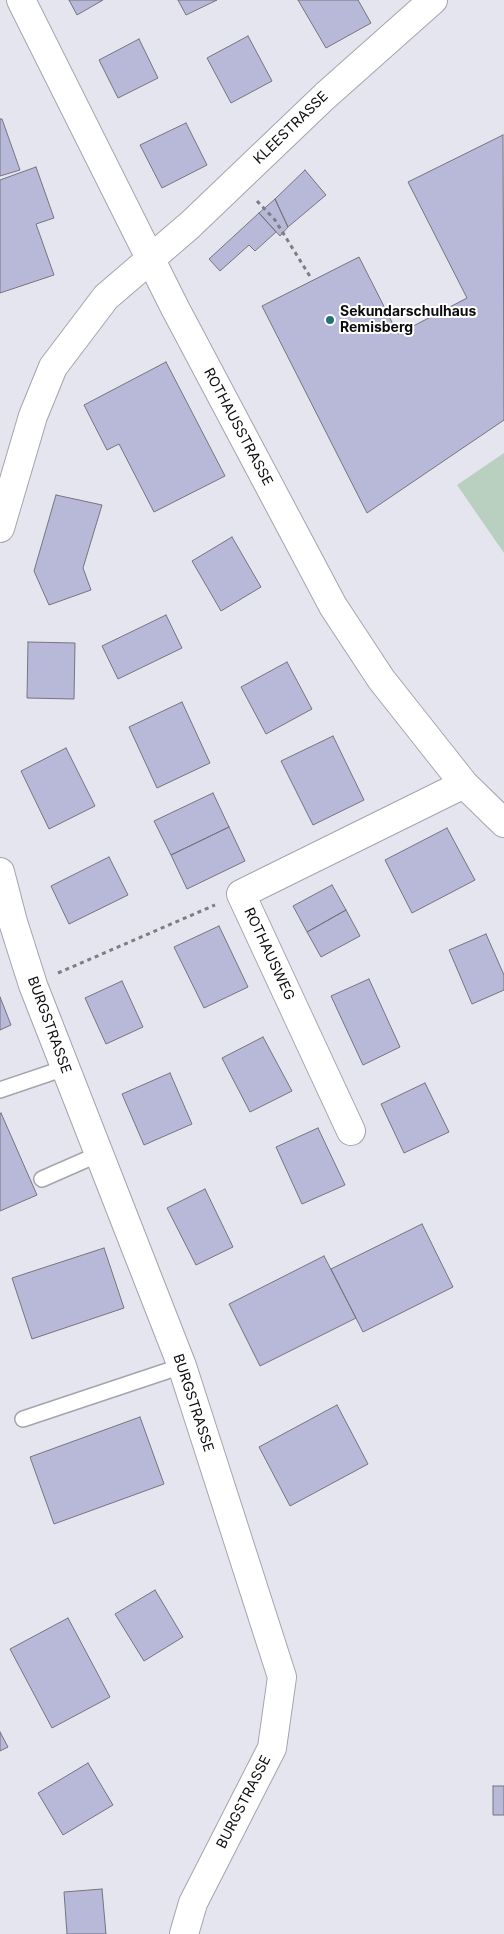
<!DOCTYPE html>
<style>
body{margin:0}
canvas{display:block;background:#e5e5ef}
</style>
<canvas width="504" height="1934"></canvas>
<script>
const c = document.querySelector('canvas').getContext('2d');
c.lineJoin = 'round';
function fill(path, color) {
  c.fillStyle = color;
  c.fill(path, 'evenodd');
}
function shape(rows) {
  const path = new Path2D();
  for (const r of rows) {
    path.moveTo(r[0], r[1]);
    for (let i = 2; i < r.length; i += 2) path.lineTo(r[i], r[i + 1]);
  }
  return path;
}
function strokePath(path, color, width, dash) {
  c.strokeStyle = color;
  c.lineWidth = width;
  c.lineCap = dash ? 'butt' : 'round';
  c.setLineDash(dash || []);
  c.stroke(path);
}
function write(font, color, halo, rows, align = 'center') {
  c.font = font + ' Inter,sans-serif';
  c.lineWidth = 4;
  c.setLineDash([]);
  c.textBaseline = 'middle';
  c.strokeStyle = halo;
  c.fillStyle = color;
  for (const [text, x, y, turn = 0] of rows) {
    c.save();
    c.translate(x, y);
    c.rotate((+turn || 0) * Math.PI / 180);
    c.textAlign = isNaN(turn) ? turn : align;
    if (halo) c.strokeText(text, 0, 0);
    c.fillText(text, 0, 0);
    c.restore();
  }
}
const green = shape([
 [504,453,504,553,457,485]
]);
const building = shape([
 [69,0,103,0,77,15,69,0],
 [178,0,217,0,186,15,178,0],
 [298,0,358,0,371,23,326,48,298,0],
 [248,36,272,81,231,103,207,58,248,36],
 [139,39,158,78,118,98,99,60,139,39],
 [0,119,2,119,20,170,0,176,0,119],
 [186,123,207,165,162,188,140,145,186,123],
 [503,135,504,420,367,513,262,306,359,257,398,334,467,298,408,182,503,135],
 [36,167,54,218,36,224,54,275,0,293,0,180,36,167],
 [305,170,326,195,288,227,275,199,305,170],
 [275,199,288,227,280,236,259,213,275,199],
 [259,213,276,232,255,251,249,245,220,271,209,259,259,213],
 [166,362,225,476,154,512,119,444,107,450,84,405,166,362],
 [56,495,102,505,83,568,91,590,49,605,34,571,56,495],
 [232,537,261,587,221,611,192,561,232,537],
 [166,615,182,648,118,679,102,646,166,615],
 [28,642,75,643,74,699,27,698,28,642],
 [287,662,312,709,266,734,241,687,287,662],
 [182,702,210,763,157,788,129,727,182,702],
 [333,736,364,800,313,825,281,761,333,736],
 [66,748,95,806,49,829,21,771,66,748],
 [213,793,229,827,171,855,154,821,213,793],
 [229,827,245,861,187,889,171,855,229,827],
 [447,828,475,880,412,913,385,860,447,828],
 [109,857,128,895,69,924,51,886,109,857],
 [332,885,346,910,307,932,293,906,332,885],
 [346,910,360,936,321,957,307,932,346,910],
 [219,926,248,987,204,1008,174,947,219,926],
 [486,934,504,975,504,990,472,1004,449,950,486,934],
 [369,979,400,1047,363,1065,331,996,369,979],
 [122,981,143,1027,106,1044,85,998,122,981],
 [0,997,11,1025,0,1030,0,997],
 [263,1037,292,1091,250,1112,222,1058,263,1037],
 [170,1073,192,1124,144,1145,122,1094,170,1073],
 [425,1083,449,1132,404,1153,381,1104,425,1083],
 [1,1113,37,1195,0,1211,0,1114,1,1113],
 [318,1128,345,1185,302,1204,276,1147,318,1128],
 [205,1189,233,1247,196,1265,167,1208,205,1189],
 [422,1224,453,1287,363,1332,331,1269,422,1224],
 [104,1248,124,1308,32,1339,12,1278,104,1248],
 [324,1256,356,1318,260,1366,229,1304,324,1256],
 [337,1405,368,1464,290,1506,259,1447,337,1405],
 [140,1417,164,1484,54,1524,30,1457,140,1417],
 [155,1590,183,1637,144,1661,115,1614,155,1590],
 [68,1618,110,1697,52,1728,10,1649,68,1618],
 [0,1732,8,1747,0,1751,0,1732],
 [88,1763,113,1805,63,1835,38,1793,88,1763],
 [493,1786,504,1786,504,1815,493,1815,493,1786],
 [102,1889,106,1934,67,1934,64,1892,102,1889]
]);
const path = shape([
 [257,201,275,220,311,278],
 [58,973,215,905]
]);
const lane = shape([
 [0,1090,65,1068],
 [42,1179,99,1154],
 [23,1419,182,1366]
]);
const street = shape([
 [21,0,175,308,333,606,381,679,464,784,504,823],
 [0,528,33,416,53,367,106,297,190,225,325,96,433,0],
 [0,872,13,922,33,985,182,1366,282,1677,272,1748,193,1903,184,1934],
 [351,1131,241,894,464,784]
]);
const markers = [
 [330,320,5,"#286d7c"]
];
const streetNames = [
 ["KLEESTRASSE",291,128,-44],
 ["ROTHAUSSTRASSE",238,427,62],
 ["ROTHAUSWEG",269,954,65],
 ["BURGSTRASSE",49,1025,70],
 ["BURGSTRASSE",193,1403,72],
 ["BURGSTRASSE",244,1802,-63]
];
const poiNames = [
 ["Sekundarschulhaus",340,312],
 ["Remisberg",340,328]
];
fill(green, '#b9cfc0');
fill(building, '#b8b8d8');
strokePath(building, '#75757e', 1);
strokePath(lane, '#a4a4ad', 18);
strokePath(street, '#a4a4ad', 30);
strokePath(path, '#7d7d83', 3, [4, 4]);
strokePath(lane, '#fff', 15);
strokePath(street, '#fff', 28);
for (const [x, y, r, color] of markers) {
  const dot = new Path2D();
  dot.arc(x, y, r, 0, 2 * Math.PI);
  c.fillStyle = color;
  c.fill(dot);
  strokePath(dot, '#fff', 2);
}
write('14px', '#0c0c0f', '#fff', streetNames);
write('bold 14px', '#0c0c0f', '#fff', poiNames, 'left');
</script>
